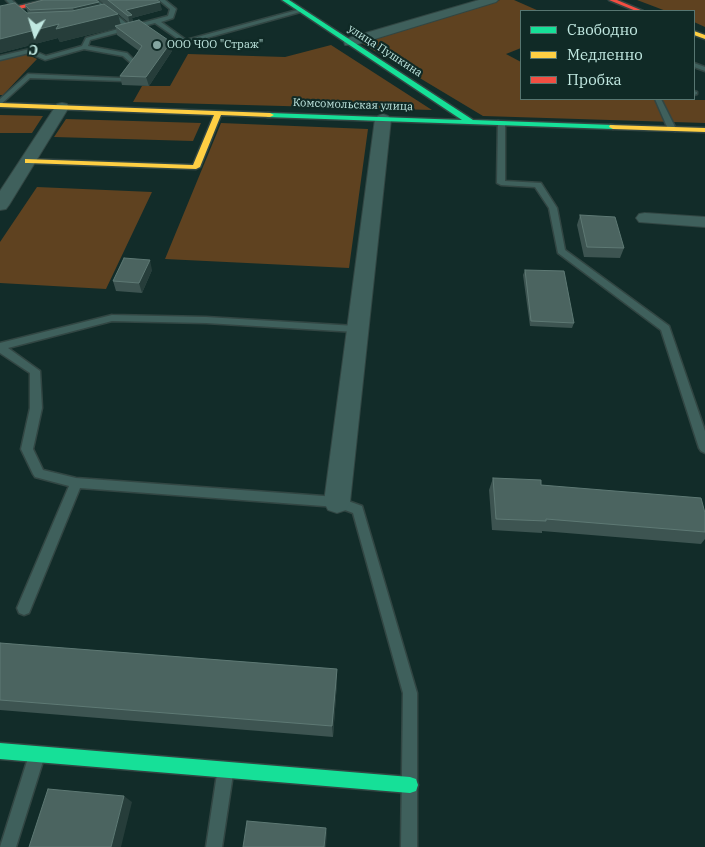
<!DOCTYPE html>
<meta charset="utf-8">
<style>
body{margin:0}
#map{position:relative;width:705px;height:847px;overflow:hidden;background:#122c29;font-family:"IBM Plex Serif",serif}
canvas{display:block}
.legend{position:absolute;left:520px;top:10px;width:175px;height:90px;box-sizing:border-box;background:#102a26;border:1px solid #577671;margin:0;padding:6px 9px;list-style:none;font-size:15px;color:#c1e8e1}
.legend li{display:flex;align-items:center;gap:10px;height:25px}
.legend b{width:25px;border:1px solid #577671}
.north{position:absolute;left:10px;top:10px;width:50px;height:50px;-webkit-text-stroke:4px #102a26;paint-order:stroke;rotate:186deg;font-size:14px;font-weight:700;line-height:20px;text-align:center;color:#c1e8e1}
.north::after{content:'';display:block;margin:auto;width:18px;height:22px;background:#c1e8e1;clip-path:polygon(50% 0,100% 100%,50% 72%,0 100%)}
</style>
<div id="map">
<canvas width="705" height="847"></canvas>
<ul class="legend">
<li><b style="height:6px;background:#16e098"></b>Свободно</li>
<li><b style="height:6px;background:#ffcf43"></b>Медленно</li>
<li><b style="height:6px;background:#f24e42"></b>Пробка</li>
</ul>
<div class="north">С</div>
</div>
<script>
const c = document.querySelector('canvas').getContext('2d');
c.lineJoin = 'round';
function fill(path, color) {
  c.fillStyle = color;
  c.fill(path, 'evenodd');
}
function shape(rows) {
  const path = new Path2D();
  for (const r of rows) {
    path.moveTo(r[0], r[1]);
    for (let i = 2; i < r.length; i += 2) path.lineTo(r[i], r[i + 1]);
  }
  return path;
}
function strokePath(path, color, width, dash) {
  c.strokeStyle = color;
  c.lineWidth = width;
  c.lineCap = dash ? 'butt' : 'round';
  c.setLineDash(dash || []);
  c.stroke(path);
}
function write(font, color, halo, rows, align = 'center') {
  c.font = font + ' "IBM Plex Serif",serif';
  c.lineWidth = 4.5;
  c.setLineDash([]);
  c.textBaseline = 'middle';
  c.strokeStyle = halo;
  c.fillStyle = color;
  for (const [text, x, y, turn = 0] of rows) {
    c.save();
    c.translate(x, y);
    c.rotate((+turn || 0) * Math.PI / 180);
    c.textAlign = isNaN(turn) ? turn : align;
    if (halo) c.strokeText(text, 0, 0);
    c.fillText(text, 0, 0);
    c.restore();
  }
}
const green = shape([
 [500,0,514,0,539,11,521,11,521,48,506,54,521,62,521,99,705,100,705,123,483,116,358,41],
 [637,0,705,0,705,27,694,22,694,11,666,11],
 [331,45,432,110,133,102,142,86,170,86,188,54,285,57],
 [26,54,37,59,3,95,0,95,0,60],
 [0,115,43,116,32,133,0,133],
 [66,119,201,123,193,141,54,137],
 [221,123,368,129,349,268,165,259],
 [37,187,152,192,106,289,0,283,0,242]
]);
const lane = shape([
 [6,0,12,0,24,12,24,14,20,14,6,0],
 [91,0,97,0,130,26,168,16,170,9,159,0,165,0,176,9,173,18,161,22,186,40,301,9,304,11,185,44,155,23,90,40,88,46,127,53,137,63,124,81,30,78,0,105,0,99,28,74,120,78,131,63,123,56,84,49,45,60,29,53,0,60,0,56,30,49,46,56,82,46,86,38,125,27,91,0],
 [694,63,705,67,705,71,694,67,694,63],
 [694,91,697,92,697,94,694,95,694,91],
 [655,99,661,99,676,129,675,131,668,129,655,99],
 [498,121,505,123,505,181,541,183,557,208,565,250,669,326,705,431,705,453,701,451,699,448,661,330,558,253,549,208,535,187,501,185,497,183,498,121],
 [112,315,206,317,356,326,361,329,356,332,206,323,112,321,8,348,40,371,42,408,33,449,43,470,76,478,337,497,362,506,417,693,417,847,401,847,403,693,353,513,337,507,80,488,29,613,24,615,19,613,17,608,69,486,35,477,33,474,21,449,30,408,30,373,0,353,0,343,112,315],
 [36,750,42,752,44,758,16,847,0,847,28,758,30,752,36,750],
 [225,766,231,768,233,774,222,847,206,847,217,774,219,768,225,766]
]);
const street = shape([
 [479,0,498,0,496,2,355,45,345,45,344,42,345,39,479,0],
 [62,103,67,104,69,107,9,205,6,209,0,210,0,191,57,104,62,103],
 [383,114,388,116,391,119,350,502,346,510,337,513,328,510,324,502,375,119,378,116,383,114],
 [645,213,705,217,705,227,639,222,636,218,639,214,645,213]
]);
const fast = shape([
 [282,0,289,0,473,120,613,125,617,127,613,129,267,117,267,113,270,113,462,120,282,0],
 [0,743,410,777,416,779,418,785,416,791,410,793,0,759,0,743]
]);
const slow = shape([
 [694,31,705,35,705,39,694,35,694,31],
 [0,103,270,113,274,115,270,117,221,115,200,167,196,169,28,163,25,163,25,159,193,165,214,115,0,107,0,103],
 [610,125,705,128,705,132,613,129,609,127,610,125]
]);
const jam = shape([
 [45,0,55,0,0,14,0,10,45,0],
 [609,0,617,0,643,11,636,11,609,0]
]);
const wall = shape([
 [99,0,157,0,162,10,132,18,133,21,172,51,149,86,122,85,120,76,139,51,117,35,116,28,60,42,58,38,0,53,0,6,28,13,25,5,99,2,99,5,104,4],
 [118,14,129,23,121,25],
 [580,215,624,248,620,258,584,257,577,225],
 [152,270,142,293,116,291,113,281],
 [525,270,574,323,572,328,530,326,523,275],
 [493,478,541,485,705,513,705,539,701,544,542,531,542,533,492,530,489,490],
 [0,643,337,669,337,682,333,737,0,710]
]);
const shadedWall = shape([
 [99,2,101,10,76,16,73,8],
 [160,2,162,10,132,18,134,23,130,24,128,16,126,10],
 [118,14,121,26,115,26,116,28,60,42,58,38,0,53,0,39,59,24],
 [171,42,172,51,149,86,146,77],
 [150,260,152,270,142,293,139,283],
 [337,669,337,682,333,737,332,726],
 [124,796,132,802,121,847,111,847],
 [326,828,327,833,326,847,324,847]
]);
const building = shape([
 [43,0,96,0,99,2,73,8,30,10,25,5,43,0],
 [108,0,157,0,160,2,126,10,132,15,128,16,108,0],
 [15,3,27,13,72,11,104,4,118,14,56,29,59,24,0,39,0,6,15,3],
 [139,20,171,42,146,77,120,76,136,55,142,46,115,26,139,20],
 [580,215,615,217,624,248,587,247,580,215],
 [124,258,150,260,139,283,113,281,124,258],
 [525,270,564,271,574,323,531,321,525,270],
 [493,478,541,480,541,485,701,498,705,513,705,532,546,519,546,521,496,519,493,478],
 [0,643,337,669,332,726,0,700,0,643],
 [48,789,124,796,111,847,29,847,48,789],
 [247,821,326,828,324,847,243,847,247,821]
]);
const markers = [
 [157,45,5,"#84a6a1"]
];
const farPoinames = [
 ["ООО ЧОО \"Страж\"",167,45]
];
const farStreetnames = [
 ["улица Пушкина",385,51,33],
 ["Комсомольская улица",353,105,2]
];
fill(green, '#5f4220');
strokePath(lane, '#324643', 3);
strokePath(street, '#324643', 2);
strokePath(fast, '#324643', 3);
strokePath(slow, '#324643', 3);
strokePath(jam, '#324643', 3);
fill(lane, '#3f605c');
fill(street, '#3f605c');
fill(fast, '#16e098');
fill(slow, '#ffcf43');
fill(jam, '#f24e42');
fill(wall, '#3d5451');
fill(shadedWall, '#263d3a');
fill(building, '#4b6460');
strokePath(building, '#5e7974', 1);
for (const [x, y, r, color] of markers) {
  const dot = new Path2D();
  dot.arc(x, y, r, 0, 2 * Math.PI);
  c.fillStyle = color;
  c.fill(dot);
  strokePath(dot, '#102a26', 2);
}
write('11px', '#c1e8e1', '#102a26', farPoinames, 'left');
write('11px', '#c1e8e1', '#102a26', farStreetnames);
</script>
